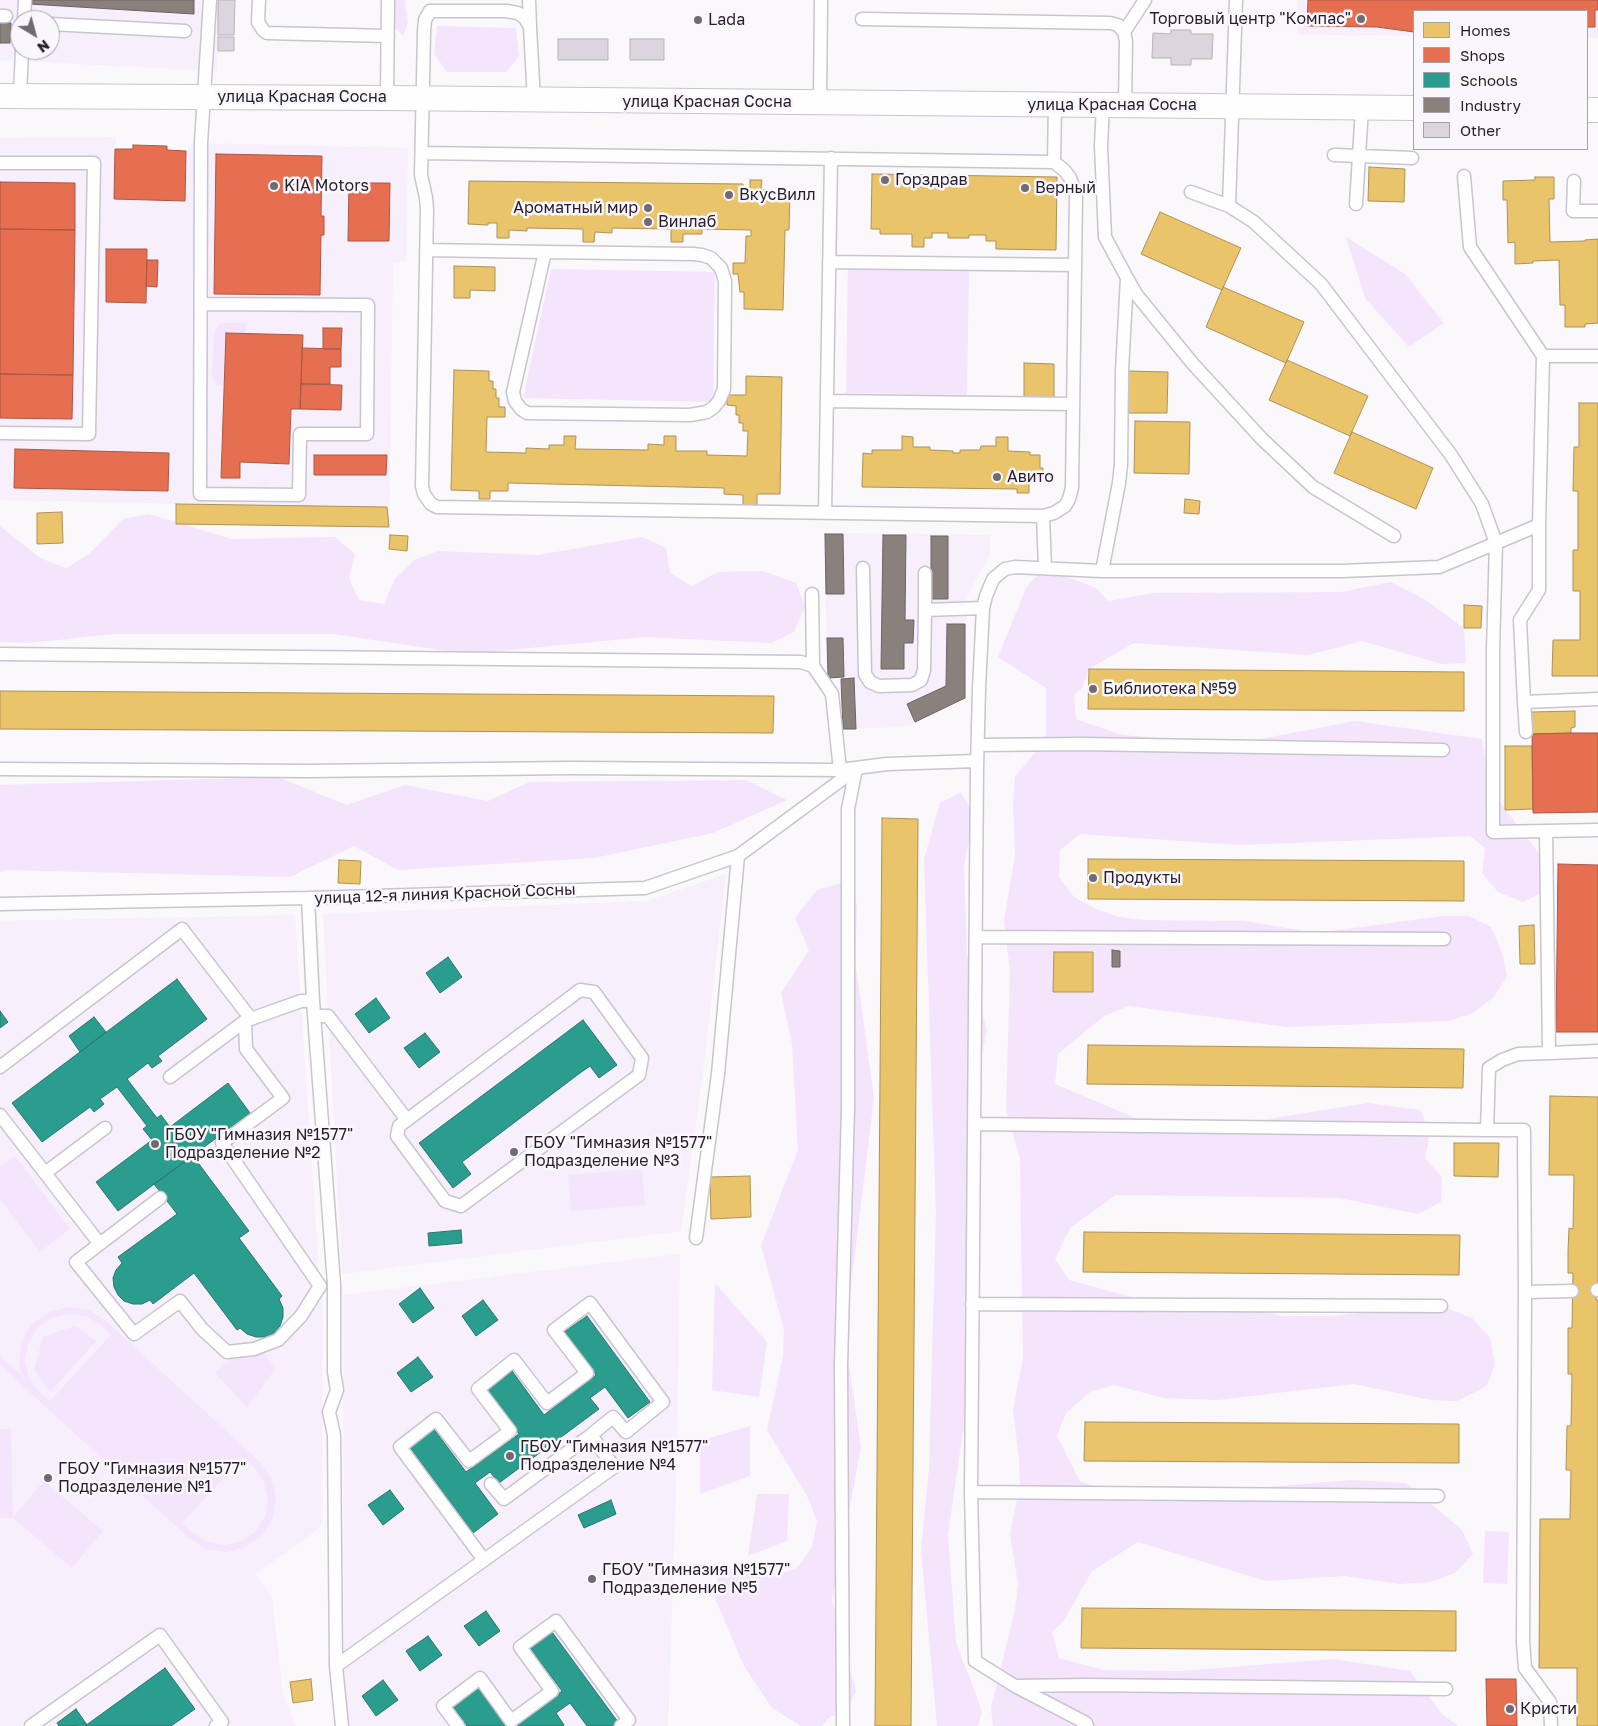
<!DOCTYPE html>
<meta charset="utf-8">
<style>
body{margin:0}
#map{position:relative;width:1598px;height:1726px;overflow:hidden;background:#faf8fb;font-family:"Golos Text",sans-serif}
canvas{display:block}
.legend{position:absolute;left:1413px;top:10px;width:175px;height:140px;box-sizing:border-box;background:#faf7fc;border:1px solid #a5a1a8;margin:0;padding:6px 9px;list-style:none;font-size:15px;color:#261f2a}
.legend li{display:flex;align-items:center;gap:10px;height:25px}
.legend b{width:25px;border:1px solid #a5a1a8}
.north{position:absolute;left:10px;top:10px;width:50px;height:50px;box-sizing:border-box;background:#faf7fc;border:1px solid #a5a1a8;border-radius:50%;rotate:143deg;font-size:14px;font-weight:700;line-height:20px;text-align:center;color:#261f2a}
.north::after{content:'';display:block;margin:auto;width:18px;height:22px;background:#706b73;clip-path:polygon(50% 0,100% 100%,50% 72%,0 100%)}
</style>
<div id="map">
<canvas width="1598" height="1726"></canvas>
<ul class="legend">
<li><b style="height:14px;background:#e9c46a"></b>Homes</li>
<li><b style="height:14px;background:#e76f51"></b>Shops</li>
<li><b style="height:14px;background:#2a9d8f"></b>Schools</li>
<li><b style="height:14px;background:#8a817c"></b>Industry</li>
<li><b style="height:14px;background:#dbd6dd"></b>Other</li>
</ul>
<div class="north">N</div>
</div>
<script>
const c = document.querySelector('canvas').getContext('2d');
c.lineJoin = 'round';
function fill(path, color) {
  c.fillStyle = color;
  c.fill(path, 'evenodd');
}
function shape(rows) {
  const path = new Path2D();
  for (const r of rows) {
    path.moveTo(r[0], r[1]);
    for (let i = 2; i < r.length; i += 2) path.lineTo(r[i], r[i + 1]);
  }
  return path;
}
function strokePath(path, color, width, dash) {
  c.strokeStyle = color;
  c.lineWidth = width;
  c.lineCap = dash ? 'butt' : 'round';
  c.setLineDash(dash || []);
  c.stroke(path);
}
function write(font, color, halo, rows, align = 'center') {
  c.font = font + ' "Golos Text",sans-serif';
  c.lineWidth = 5;
  c.setLineDash([]);
  c.textBaseline = 'middle';
  c.strokeStyle = halo;
  c.fillStyle = color;
  for (const [text, x, y, turn = 0] of rows) {
    c.save();
    c.translate(x, y);
    c.rotate((+turn || 0) * Math.PI / 180);
    c.textAlign = isNaN(turn) ? turn : align;
    if (halo) c.strokeText(text, 0, 0);
    c.fillText(text, 0, 0);
    c.restore();
  }
}
const built = shape([
 [0,0,218,0,217,71,0,60],
 [20,20,50,20,50,50,20,50],
 [1297,0,1598,0,1598,38,1587,38,1587,11,1414,11,1414,36,1297,35],
 [116,137,116,149,133,149,133,145,167,146,167,150,186,151,193,143,408,148,406,262,393,262,389,527,176,504,0,500,0,138],
 [824,533,990,535,990,554,967,597,966,698,909,726,842,730,840,678,828,679],
 [726,874,703,1072,681,1231,342,1274,323,914,647,901],
 [295,915,323,1330,322,1525,308,1537,255,1574,272,1597,283,1694,296,1726,0,1726,0,921],
 [680,1254,676,1490,668,1726,348,1726,344,1668,343,1295]
]);
const green = shape([
 [393,0,405,0,408,23,403,36,394,27],
 [437,26,516,28,519,56,506,72,447,72,434,54],
 [1346,237,1405,274,1444,323,1409,347,1365,298],
 [848,266,969,267,967,395,846,393],
 [551,269,715,272,713,402,523,398],
 [221,323,246,323,245,334,226,333,224,386,217,385,212,377,214,331],
 [149,514,232,539,335,537,355,554,349,578,359,600,384,604,395,579,414,560,438,551,538,555,642,537,666,548,670,573,692,586,718,572,763,571,796,583,805,606,794,632,771,643,645,637,468,654,333,634,114,634,30,643,0,642,0,526,40,558,66,568,89,554,123,519],
 [1045,568,1096,588,1108,601,1154,593,1341,592,1391,582,1424,599,1464,628,1466,663,1442,664,1362,641,1308,655,1134,643,1089,669,1082,688,1074,695,1076,719,1122,735,1223,743,1250,741,1355,721,1482,739,1490,789,1547,864,1548,890,1523,902,1498,892,1482,873,1485,848,1470,836,1239,845,1080,834,1060,850,1059,877,1074,897,1096,909,1119,917,1144,920,1244,921,1316,933,1444,916,1469,916,1491,927,1502,952,1507,976,1494,997,1473,1013,1448,1021,1287,1027,1129,1006,1104,1016,1058,1054,1055,1084,1159,1128,1186,1132,1368,1103,1420,1110,1430,1133,1425,1158,1442,1177,1441,1202,1418,1214,1339,1198,1116,1195,1070,1228,1055,1259,1069,1280,1142,1300,1241,1306,1282,1316,1333,1316,1417,1306,1441,1306,1472,1318,1490,1338,1495,1364,1487,1386,1457,1401,1431,1400,1354,1384,1218,1400,1164,1398,1114,1385,1090,1392,1066,1413,1057,1436,1080,1481,1102,1490,1180,1494,1352,1480,1406,1483,1462,1530,1473,1554,1455,1573,1430,1582,1400,1584,1344,1576,1266,1581,1138,1542,1092,1571,1063,1622,1052,1632,1059,1658,1103,1670,1180,1671,1333,1659,1410,1671,1441,1713,1458,1726,993,1726,991,1708,1015,1610,1018,1584,1010,1534,1020,1484,1019,1460,1013,1409,1023,1358,1020,1159,1006,1109,1010,971,1004,920,1015,856,1013,802,1015,777,1046,739,1046,688,998,657,1027,586],
 [278,777,347,805,405,785,488,801,529,782,746,780,787,800,713,833,594,858,398,870,354,846,290,877,5,870,0,872,0,785],
 [961,792,974,814,964,866,967,953,987,1031,969,1112,978,1326,948,1535,956,1642,982,1711,978,1726,937,1726,921,1550,929,1468,936,1213,924,859,940,803],
 [841,883,857,904,855,960,874,1098,848,1310,849,1365,861,1447,832,1600,856,1692,843,1714,831,1716,822,1726,801,1726,772,1708,744,1666,714,1596,720,1569,773,1576,797,1568,812,1547,817,1521,807,1496,767,1430,783,1356,784,1330,761,1245,798,1150,792,1044,781,993,809,950,795,918,817,890],
 [15,1156,70,1229,40,1252,0,1199,0,1167],
 [642,1169,645,1205,571,1211,568,1175],
 [715,1283,767,1342,759,1397,712,1390],
 [69,1307,89,1310,106,1321,259,1461,271,1478,276,1497,273,1518,262,1535,246,1547,226,1552,206,1549,189,1538,0,1365,0,1356,22,1376,19,1361,22,1341,32,1324,49,1312],
 [68,1314,86,1316,101,1325,111,1335,50,1401,40,1393,29,1379,25,1361,28,1344,37,1328,51,1318],
 [243,1457,254,1467,264,1482,268,1498,265,1516,256,1531,242,1541,225,1545,208,1542,193,1533,182,1523],
 [75,1326,96,1341,50,1392,34,1370,43,1337],
 [263,1352,276,1368,247,1407,215,1373,233,1357],
 [750,1426,750,1476,700,1494,700,1441],
 [0,1429,11,1429,13,1517,44,1481,103,1531,72,1568,13,1518,0,1518],
 [757,1494,789,1494,787,1541,748,1556],
 [1485,1531,1509,1532,1507,1584,1483,1583]
]);
const homes = shape([
 [1369,167,1405,169,1404,202,1368,201,1369,167],
 [872,174,1057,177,1056,250,996,249,996,241,986,241,986,235,969,235,969,238,948,238,948,233,932,233,932,238,924,238,924,247,912,247,912,234,880,234,880,229,871,229,872,174],
 [1535,177,1554,177,1554,199,1549,199,1550,242,1585,241,1585,240,1598,239,1598,323,1585,324,1585,327,1565,327,1565,305,1560,305,1559,260,1533,261,1533,263,1515,264,1515,242,1508,243,1507,200,1503,200,1503,181,1535,180,1535,177],
 [750,180,762,180,761,190,790,191,789,230,785,230,783,310,744,309,744,292,740,292,738,274,733,274,733,263,745,263,746,236,751,236,751,230,702,229,702,234,683,234,683,242,671,242,671,229,612,228,612,233,595,232,594,242,583,242,583,229,527,228,527,231,509,230,509,238,497,238,497,223,488,223,488,225,468,224,469,181,743,184,743,188,750,189,750,180],
 [1160,212,1241,248,1222,290,1141,254,1160,212],
 [454,266,495,267,495,291,470,290,470,298,454,298,454,266],
 [1223,287,1304,322,1286,363,1206,327,1223,287],
 [1287,360,1368,396,1350,436,1269,400,1287,360],
 [1024,363,1054,364,1054,400,1024,400,1024,363],
 [454,370,489,371,489,381,493,381,493,389,496,389,496,398,499,398,499,407,505,407,505,417,487,417,486,452,526,453,526,448,549,449,549,445,564,445,564,436,576,436,575,449,648,450,648,444,664,445,664,436,676,436,676,451,707,451,707,455,747,456,748,431,743,431,743,423,739,423,739,415,736,415,736,406,727,405,727,395,746,395,746,376,782,377,780,494,757,494,757,505,743,505,743,495,724,494,724,488,508,483,508,491,490,491,490,499,479,499,479,491,451,490,454,370],
 [1128,371,1168,372,1167,413,1128,413,1128,371],
 [1579,403,1598,403,1598,676,1552,676,1553,640,1580,640,1580,591,1573,591,1573,550,1578,550,1578,491,1573,491,1574,447,1579,447,1579,403],
 [1135,421,1190,422,1189,474,1134,473,1135,421],
 [1352,432,1433,468,1416,509,1334,473,1352,432],
 [902,436,913,437,913,447,930,447,930,450,953,451,953,453,960,453,960,450,980,450,981,446,996,446,996,437,1008,437,1008,451,1030,452,1030,455,1040,455,1040,468,1043,468,1043,481,1029,480,1029,493,1017,493,1017,489,862,487,863,453,872,454,872,450,902,450,902,436],
 [1185,499,1200,501,1199,514,1184,513,1185,499],
 [176,504,387,507,389,527,176,524,176,504],
 [62,512,63,543,37,544,37,513,62,512],
 [390,535,408,536,407,551,389,549,390,535],
 [1464,605,1482,606,1481,628,1464,628,1464,605],
 [1089,669,1464,672,1464,711,1088,709,1089,669],
 [0,691,774,696,773,733,0,729,0,691],
 [1575,711,1575,727,1571,728,1571,733,1532,734,1531,712,1575,711],
 [1505,746,1532,746,1533,809,1505,810,1505,746],
 [882,818,918,819,911,1726,875,1726,882,818],
 [1088,859,1464,861,1464,901,1088,899,1088,859],
 [339,860,361,861,360,884,338,883,339,860],
 [1534,925,1535,964,1520,964,1519,926,1534,925],
 [1054,952,1093,952,1093,992,1053,992,1054,952],
 [1088,1045,1464,1049,1463,1088,1087,1084,1088,1045],
 [1550,1096,1598,1097,1598,1283,1597,1283,1596,1300,1598,1300,1598,1726,1577,1726,1577,1668,1539,1668,1540,1519,1570,1519,1571,1470,1566,1470,1567,1426,1571,1426,1572,1374,1568,1374,1568,1328,1572,1328,1573,1273,1568,1273,1568,1251,1569,1228,1573,1229,1574,1175,1549,1175,1550,1096],
 [1454,1143,1499,1143,1498,1177,1454,1176,1454,1143],
 [750,1176,751,1217,711,1219,710,1177,750,1176],
 [1084,1232,1460,1235,1459,1275,1083,1272,1084,1232],
 [1085,1422,1459,1424,1459,1463,1084,1461,1085,1422],
 [1082,1608,1456,1611,1456,1651,1081,1648,1082,1608],
 [311,1679,313,1700,293,1703,290,1682,311,1679]
]);
const shops = shape([
 [1308,0,1598,0,1598,10,1595,10,1595,27,1587,27,1587,11,1414,11,1414,32,1377,27,1307,26,1308,0],
 [133,145,167,146,167,150,186,151,185,201,114,199,115,149,133,149,133,145],
 [216,154,322,156,321,216,324,216,324,235,321,235,320,295,214,294,216,154],
 [0,182,75,183,75,230,0,229,0,182],
 [349,183,390,183,389,241,348,241,349,183],
 [0,229,75,230,73,375,0,374,0,229],
 [106,249,147,249,146,303,106,302,106,249],
 [147,260,158,260,157,287,146,286,147,260],
 [323,328,342,328,341,349,323,349,323,328],
 [226,333,303,335,300,409,291,409,289,464,240,462,240,478,221,478,226,333],
 [302,348,341,349,341,367,330,367,330,384,301,384,302,348],
 [0,374,73,375,72,419,0,418,0,374],
 [301,384,342,385,341,410,300,409,301,384],
 [15,449,169,453,168,491,14,488,15,449],
 [314,455,387,455,386,475,314,475,314,455],
 [1571,733,1598,733,1598,812,1533,813,1532,734,1571,733],
 [1558,864,1598,865,1598,1032,1556,1032,1558,864],
 [1486,1679,1516,1679,1517,1726,1487,1726,1486,1679]
]);
const schools = shape([
 [448,957,462,977,440,993,426,973,448,957],
 [177,979,207,1019,158,1056,162,1061,152,1068,148,1063,127,1079,157,1118,161,1115,170,1127,228,1083,250,1113,118,1211,96,1182,152,1140,143,1129,147,1126,117,1087,100,1099,104,1104,94,1112,90,1107,42,1142,12,1103,177,979],
 [376,998,390,1018,369,1033,355,1014,376,998],
 [0,1011,8,1022,0,1028,0,1011],
 [94,1017,106,1032,80,1052,69,1036,94,1017],
 [583,1020,617,1065,599,1078,590,1066,580,1073,462,1162,471,1174,453,1188,419,1143,583,1020],
 [425,1033,440,1052,419,1068,404,1048,425,1033],
 [193,1156,249,1231,239,1238,282,1296,279,1299,283,1308,283,1317,280,1326,274,1333,265,1337,256,1337,247,1334,240,1328,237,1330,194,1273,153,1304,150,1300,142,1304,133,1304,124,1301,118,1295,114,1287,113,1278,116,1270,122,1263,118,1257,177,1214,154,1184,193,1156],
 [461,1230,462,1243,429,1246,428,1233,461,1230],
 [420,1288,434,1308,413,1323,399,1304,420,1288],
 [483,1300,498,1320,476,1336,462,1316,483,1300],
 [587,1316,650,1402,628,1418,605,1387,590,1398,599,1409,499,1483,490,1472,475,1483,498,1514,473,1533,409,1446,433,1428,466,1472,519,1434,486,1390,512,1371,544,1415,596,1375,564,1332,587,1316],
 [418,1357,433,1377,411,1392,397,1373,418,1357],
 [390,1490,404,1509,383,1525,368,1505,390,1490],
 [611,1500,616,1514,584,1528,578,1515,611,1500],
 [486,1611,500,1631,479,1646,464,1626,486,1611],
 [552,1632,618,1722,612,1726,587,1726,570,1703,556,1713,564,1725,563,1726,515,1726,562,1691,530,1648,552,1632],
 [428,1636,442,1655,420,1671,406,1651,428,1636],
 [165,1668,195,1709,171,1726,85,1726,165,1668],
 [383,1680,398,1700,376,1716,362,1696,383,1680],
 [477,1687,506,1726,467,1726,452,1705,477,1687],
 [76,1709,87,1725,59,1726,57,1723,76,1709]
]);
const industry = shape([
 [29,0,194,0,194,14,29,4,29,0],
 [0,22,11,23,10,43,0,43,0,22],
 [825,534,843,534,844,594,826,594,825,534],
 [883,535,906,535,905,620,914,620,913,643,904,643,904,669,881,669,883,535],
 [931,536,948,536,948,599,931,599,931,536],
 [947,624,965,624,965,698,915,722,907,704,946,686,947,624],
 [827,638,843,638,844,677,828,678,827,638],
 [854,678,856,729,843,729,841,679,854,678],
 [1112,950,1120,951,1120,967,1112,967,1112,950]
]);
const building = shape([
 [218,0,235,0,234,35,218,35,218,0],
 [1171,30,1191,30,1191,34,1213,34,1212,59,1191,59,1191,65,1171,65,1171,58,1152,58,1153,33,1171,34,1171,30],
 [218,37,234,37,234,51,218,51,218,37],
 [558,39,608,39,608,60,558,60,558,39],
 [630,39,664,39,664,60,630,60,630,39]
]);
const lane = shape([
 [259,0,258,22,263,30,267,33,388,36],
 [529,0,530,27],
 [0,16,6,16],
 [862,19,1110,23,1118,25,1124,32,1126,41,1125,105],
 [24,20,25,0],
 [50,24,185,31],
 [1124,32,1145,0],
 [20,95,22,50],
 [387,98,388,0],
 [820,103,821,0],
 [422,153,1054,162,1065,171,1070,178,1076,194,1072,488,1069,499,1065,506,1054,513,1043,516,437,507,431,504,424,494,422,486,427,209,426,198,421,175,424,32,425,20,430,11,506,11,518,13,525,18,530,27,534,100],
 [1334,155,1412,158],
 [1054,162,1055,104],
 [0,163,94,163,89,434,0,433],
 [1464,176,1470,247,1543,356],
 [1574,181,1573,211,1598,211],
 [1191,192,1229,206,1254,222,1321,284,1451,455,1482,504,1496,543,1493,650,1493,832,1598,830],
 [1356,204,1362,108],
 [1229,206,1236,0],
 [426,250,545,252,693,254,702,255,711,258,721,268,725,281,724,389,719,401,714,407,707,412,690,415,527,413,521,409,515,401,513,392,545,252],
 [829,262,1075,265],
 [1127,278,1136,294,1193,364,1262,439,1313,487,1394,536],
 [201,304,368,305,367,434,300,434,299,495,200,494,201,143,210,0],
 [827,401,1073,404],
 [825,512,831,158],
 [1043,516,1045,568],
 [1539,525,1539,590,1520,620,1524,702,1598,699],
 [863,568,865,674,870,682,879,686,912,685,921,680,924,670,925,610,983,608],
 [1102,571,1119,483,1121,464,1122,371,1127,278,1105,237,1101,146,1103,105],
 [812,594,813,666],
 [925,610,925,573],
 [0,654,801,662,813,666,832,694,840,770],
 [1524,702,1526,732],
 [978,745,1082,744,1443,750],
 [0,769,307,771,572,768,840,770,887,764,977,761],
 [308,898,313,1001,334,1284,334,1372,337,1390,329,1412,334,1435,336,1666,342,1726],
 [0,904,308,898,645,888,738,856,856,769],
 [976,937,1444,939],
 [313,1001,301,1001,245,1021,246,1049,283,1098,222,1143,320,1286],
 [315,1016,328,1016,407,1120,399,1126,397,1136,445,1201,461,1206,639,1075,642,1058,594,992,580,990,407,1120],
 [1549,1053,1598,1051],
 [0,1067,182,929,251,1019],
 [170,1077,245,1021],
 [0,1115,45,1173],
 [975,1124,1487,1130],
 [160,1198,76,1262,134,1334,180,1301,202,1329,227,1352,254,1349,278,1340,301,1316,320,1286],
 [696,1238,718,1074,738,856],
 [99,1243,45,1173,105,1128],
 [1597,1290,1598,1290],
 [1525,1292,1524,1130,1487,1130,1489,1068,1502,1060,1518,1054,1549,1053,1546,831],
 [972,1304,1441,1306],
 [971,1492,1438,1496],
 [484,1560,400,1447,436,1419,469,1461,510,1431,478,1389,514,1360,547,1403,587,1373,554,1330,590,1303,663,1402,626,1432,613,1417,591,1435,504,1499,491,1484],
 [336,1666,614,1467,591,1435],
 [1016,1686,1087,1685,1446,1689],
 [31,1726,160,1635,222,1722,216,1726],
 [458,1726,443,1706,480,1678,511,1721,552,1691,520,1647,556,1621,629,1720,621,1726],
 [843,1726,841,1365,848,1108,848,809,856,768],
 [1087,1726,1086,1723,1015,1686,975,1661,971,1492,977,769,979,688,983,608,986,596,993,579,1005,569,1015,567,1102,571,1342,571,1439,567,1539,525,1543,356,1598,356],
 [1551,1726,1550,1702,1525,1668,1523,1642,1525,1292,1572,1291]
]);
const street = shape([
 [0,96,387,98,1414,108],
 [1587,110,1598,110]
]);
const markers = [
 [1361,19,5,"#706b73"],
 [698,20,5,"#706b73"],
 [885,180,5,"#706b73"],
 [274,186,5,"#706b73"],
 [1025,188,5,"#706b73"],
 [729,195,5,"#706b73"],
 [648,208,5,"#706b73"],
 [648,222,5,"#706b73"],
 [997,477,5,"#706b73"],
 [1093,689,5,"#706b73"],
 [1093,878,5,"#706b73"],
 [155,1144,5,"#706b73"],
 [514,1152,5,"#706b73"],
 [510,1456,5,"#706b73"],
 [48,1478,5,"#706b73"],
 [592,1579,5,"#706b73"],
 [1510,1709,5,"#706b73"]
];
const poiNames = [
 ["Торговый центр \"Компас\"",1351,19,"right"],
 ["Lada",708,20],
 ["Горздрав",895,180],
 ["KIA Motors",284,186],
 ["Верный",1035,188],
 ["ВкусВилл",739,195],
 ["Ароматный мир",638,208,"right"],
 ["Винлаб",658,222],
 ["Авито",1007,477],
 ["Библиотека №59",1103,689],
 ["Продукты",1103,878],
 ["ГБОУ \"Гимназия №1577\"",165,1135],
 ["Подразделение №2",165,1153],
 ["ГБОУ \"Гимназия №1577\"",524,1143],
 ["Подразделение №3",524,1161],
 ["ГБОУ \"Гимназия №1577\"",520,1447],
 ["Подразделение №4",520,1465],
 ["ГБОУ \"Гимназия №1577\"",58,1469],
 ["Подразделение №1",58,1487],
 ["ГБОУ \"Гимназия №1577\"",602,1570],
 ["Подразделение №5",602,1588],
 ["Кристи",1520,1709]
];
const streetNames = [
 ["улица Красная Сосна",302,97],
 ["улица Красная Сосна",707,102],
 ["улица Красная Сосна",1112,105],
 ["улица 12-я линия Красной Сосны",445,894,-2]
];
fill(built, '#f7effc');
fill(green, '#f4e5fc');
fill(homes, '#e9c46a');
strokePath(homes, '#ae9257', 1);
fill(shops, '#e76f51');
strokePath(shops, '#ad5745', 1);
fill(schools, '#2a9d8f');
strokePath(schools, '#297771', 1);
fill(industry, '#8a817c');
strokePath(industry, '#6c6463', 1);
fill(building, '#dbd6dd');
strokePath(building, '#b7b3b9', 1);
strokePath(lane, '#c9c5cc', 15);
strokePath(street, '#c9c5cc', 26);
strokePath(lane, '#fefefe', 12);
strokePath(street, '#fefefe', 24);
for (const [x, y, r, color] of markers) {
  const dot = new Path2D();
  dot.arc(x, y, r, 0, 2 * Math.PI);
  c.fillStyle = color;
  c.fill(dot);
  strokePath(dot, '#faf7fc', 2);
}
write('16px', '#261f2a', '#faf7fc', poiNames, 'left');
write('16px', '#261f2a', '#faf7fc', streetNames);
</script>
